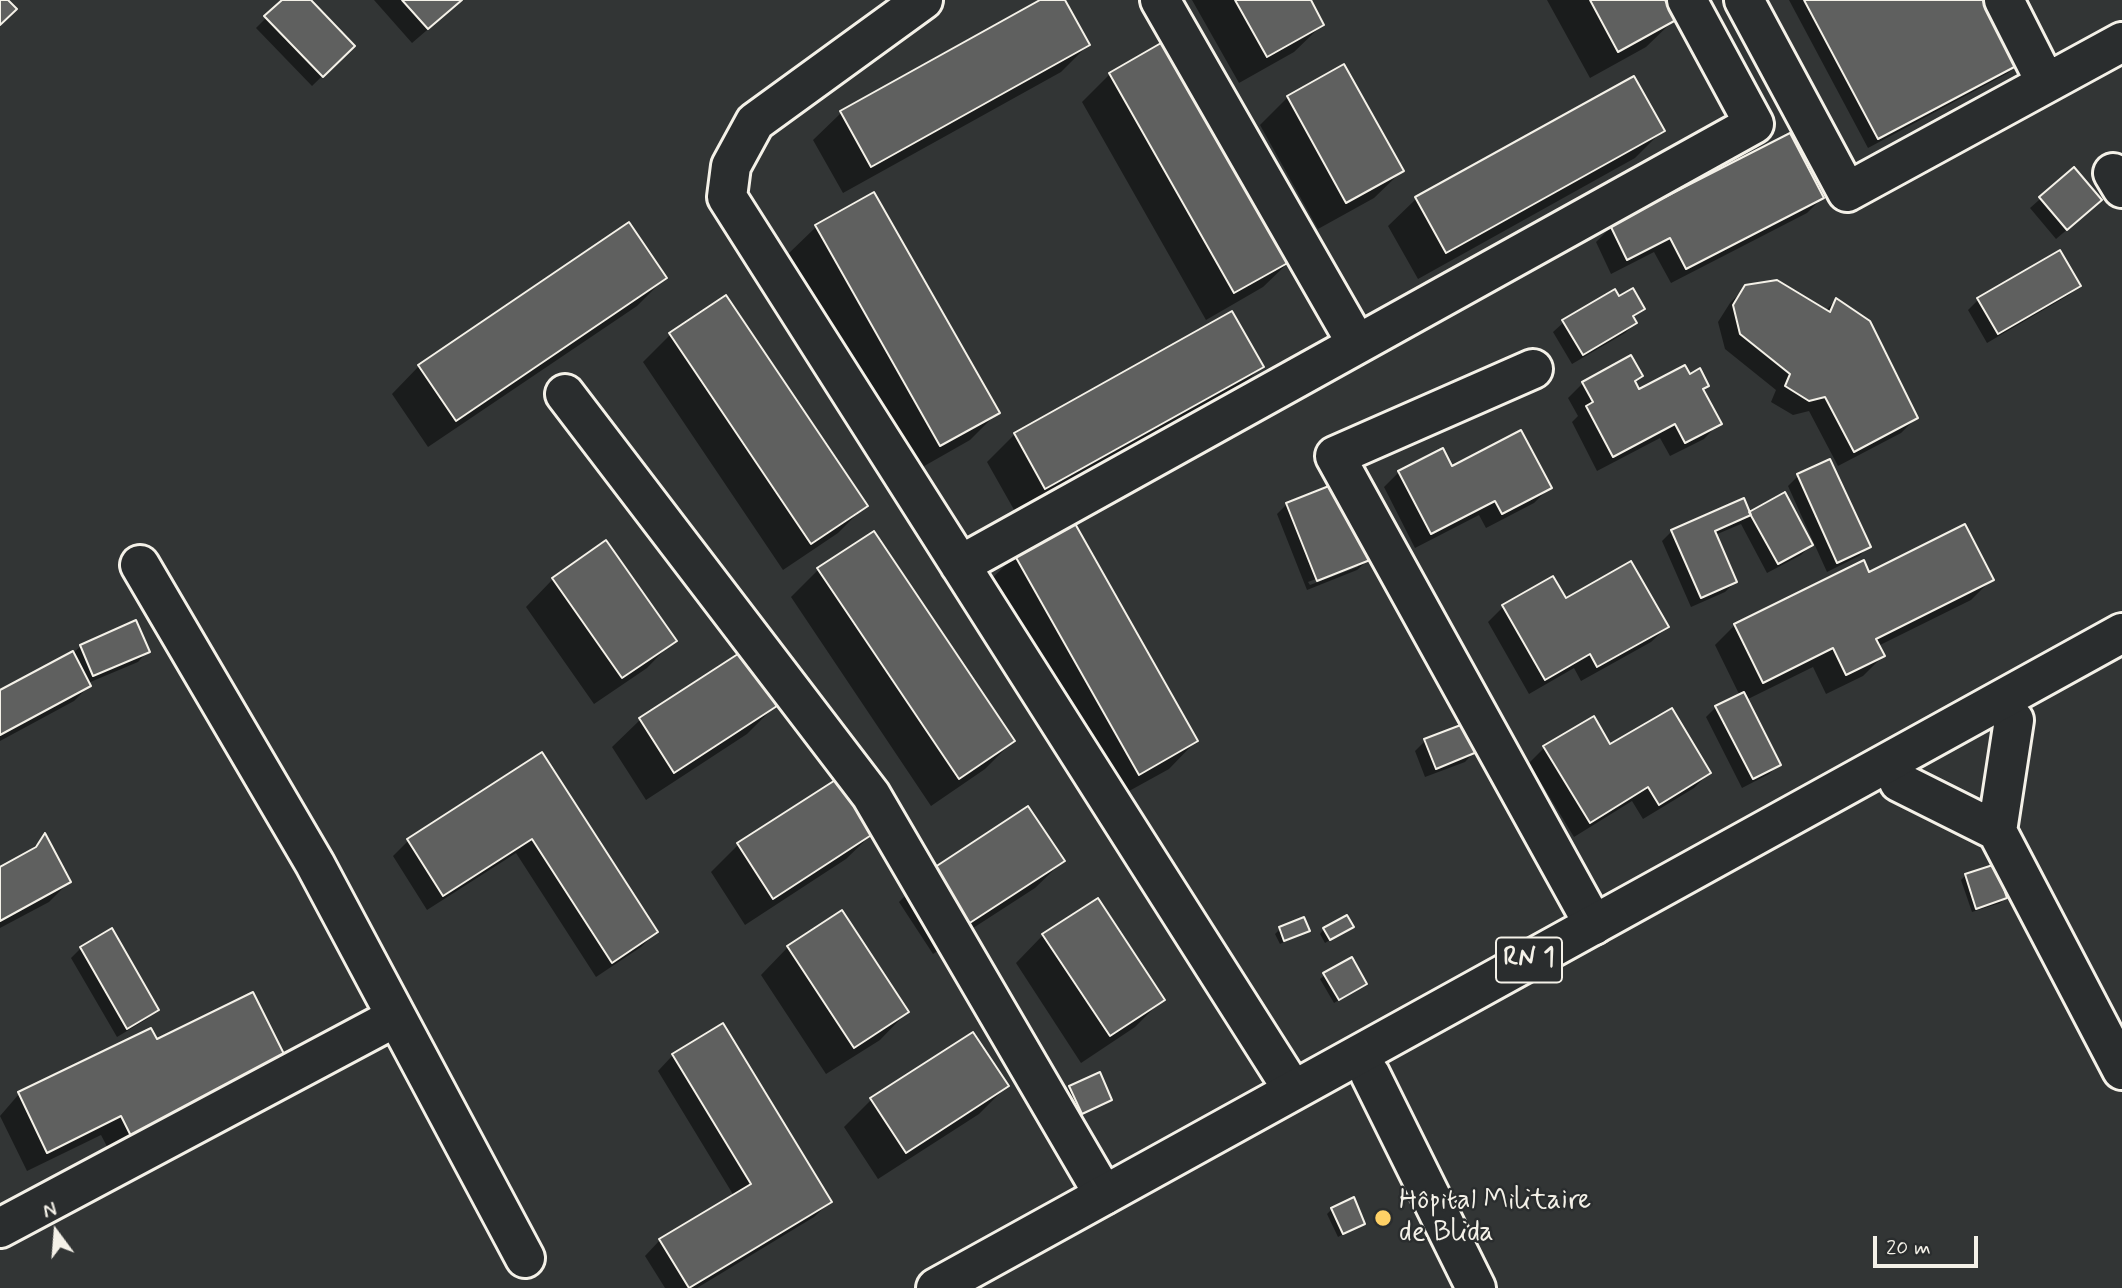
<!DOCTYPE html>
<meta charset="utf-8">
<style>
body{margin:0}
#map{position:relative;width:2122px;height:1288px;overflow:hidden;background:#323535;font-family:Mynerve,sans-serif}
canvas{display:block}
.north{position:absolute;left:21px;top:1197px;width:70px;height:70px;-webkit-text-stroke:5px #2a2d2e;paint-order:stroke;rotate:344deg;font-size:19px;font-weight:700;line-height:28px;text-align:center;color:#f4f1e8}
.north::after{content:'';display:block;margin:auto;width:24px;height:32px;background:#f4f1e8;clip-path:polygon(50% 0,100% 100%,50% 72%,0 100%)}
.scale{position:absolute;left:1873px;top:1236px;width:105px;height:32px;box-sizing:border-box;border:4px solid #f4f1e8;border-top:0;padding-left:9px;font-size:21px;line-height:24px;white-space:nowrap;color:#f4f1e8;-webkit-text-stroke:5px #2a2d2e;paint-order:stroke}
</style>
<div id="map">
<canvas width="2122" height="1288"></canvas>
<div class="north">N</div>
<div class="scale">20 m</div>
</div>
<script>
const c = document.querySelector('canvas').getContext('2d');
c.lineJoin = 'round';
function fill(path, color) {
  c.fillStyle = color;
  c.fill(path, 'evenodd');
}
function shape(rows) {
  const path = new Path2D();
  for (const r of rows) {
    path.moveTo(r[0], r[1]);
    for (let i = 2; i < r.length; i += 2) path.lineTo(r[i], r[i + 1]);
  }
  return path;
}
function strokePath(path, color, width, dash) {
  c.strokeStyle = color;
  c.lineWidth = width;
  c.lineCap = dash ? 'butt' : 'round';
  c.setLineDash(dash || []);
  c.stroke(path);
}
function write(font, color, halo, rows, align = 'center') {
  c.font = font + ' Mynerve,sans-serif';
  c.lineWidth = 5;
  c.setLineDash([]);
  c.textBaseline = 'middle';
  c.strokeStyle = halo;
  c.fillStyle = color;
  for (const [text, x, y, turn = 0] of rows) {
    c.save();
    c.translate(x, y);
    c.rotate((+turn || 0) * Math.PI / 180);
    c.textAlign = isNaN(turn) ? turn : align;
    if (halo) c.strokeText(text, 0, 0);
    c.fillText(text, 0, 0);
    c.restore();
  }
}
const shadow = shape([
 [284,0,308,0,353,46,312,86,256,28],
 [374,0,462,0,412,43],
 [1044,0,1063,0,1088,45,1061,72,843,193,813,140,841,113],
 [1192,0,1309,0,1322,25,1294,52,1239,83],
 [1547,0,1663,0,1674,20,1646,47,1590,78],
 [1789,0,1984,0,2018,63,2008,73,1868,148],
 [1167,41,1291,260,1263,287,1206,320,1082,102,1110,74],
 [1344,66,1402,171,1374,198,1318,229,1260,125,1288,97],
 [1633,78,1662,131,1635,158,1418,279,1388,226,1416,199],
 [1789,135,1822,198,1807,213,1671,283,1654,252,1611,274,1596,242,1611,227],
 [2074,169,2090,210,2056,239,2030,208],
 [874,194,997,413,970,440,912,473,788,254,816,227],
 [665,278,637,306,428,447,392,394,419,366],
 [2079,285,2069,295,1987,343,1968,310,1978,300],
 [1746,287,1825,311,1836,300,1916,418,1901,433,1838,466,1809,411,1793,415,1771,402,1776,390,1725,349,1718,322,1730,303],
 [1619,298,1643,308,1632,319,1635,323,1625,333,1572,364,1553,332,1564,322],
 [1232,314,1261,367,1234,394,1017,515,987,462,1015,434],
 [670,335,866,505,838,533,783,570,643,362],
 [1641,376,1634,383,1638,391,1690,376,1707,385,1702,390,1719,423,1704,439,1670,456,1660,438,1597,471,1572,422,1578,416,1568,398,1583,383],
 [1829,461,1869,546,1859,556,1827,572,1788,486,1798,476],
 [1452,469,1549,488,1534,503,1486,528,1479,515,1415,548,1384,487,1399,472],
 [1287,504,1368,560,1357,570,1307,590,1277,514],
 [1358,563,1358,567,1310,585,1308,582],
 [1749,514,1811,545,1801,555,1767,573,1741,524,1715,535,1735,582,1725,592,1691,607,1662,541,1672,531],
 [1015,556,1196,741,1169,769,1111,801,987,583],
 [818,570,1013,741,985,769,931,806,791,597],
 [553,579,674,640,647,668,594,704,526,607],
 [1553,579,1566,601,1667,627,1651,642,1581,681,1574,668,1529,694,1488,622,1503,607],
 [1991,580,1971,600,1878,646,1883,656,1863,676,1826,694,1813,667,1746,700,1779,764,1769,774,1742,788,1706,717,1716,707,1740,696,1715,645,1735,625],
 [81,646,148,651,138,662,88,683,89,686,74,701,0,741,0,692,72,654],
 [741,654,775,706,747,734,646,800,612,747,640,720],
 [1425,741,1475,751,1465,762,1425,777,1415,751],
 [1610,747,1709,773,1694,788,1643,819,1632,801,1574,837,1529,763,1544,748],
 [542,754,656,932,641,947,596,977,516,853,427,910,393,856,408,841],
 [874,832,846,859,745,925,711,872,738,845],
 [45,836,69,882,49,902,0,928,0,869,26,854],
 [1063,861,1035,888,933,954,899,902,927,874],
 [1966,875,2005,898,2000,903,1972,912,1961,880],
 [1352,926,1325,943,1320,934,1324,929],
 [1280,929,1308,930,1280,944,1275,934],
 [111,930,157,1009,147,1019,117,1037,71,958,81,948],
 [1043,935,1162,1000,1135,1027,1081,1063,1016,963],
 [788,947,907,1012,880,1040,826,1074,761,975],
 [1325,975,1365,984,1334,1003,1320,979],
 [252,994,113,1158,101,1135,27,1171,0,1116,19,1094,156,1041],
 [673,1055,830,1202,814,1217,697,1288,665,1288,645,1256,660,1240,734,1196,658,1071],
 [1007,1086,979,1114,878,1179,844,1127,871,1100],
 [1070,1087,1110,1100,1077,1117,1066,1092],
 [1332,1209,1363,1223,1338,1237,1327,1214]
]);
const building = shape([
 [0,0,8,0,17,9,0,25,0,0],
 [282,0,311,0,355,46,323,77,264,16,282,0],
 [402,0,462,0,428,29,402,0],
 [1040,0,1065,0,1090,45,871,167,840,111,1040,0],
 [1235,0,1311,0,1324,25,1267,57,1235,0],
 [1590,0,1665,0,1676,20,1618,52,1590,0],
 [1804,0,1986,0,2020,64,1878,139,1804,0],
 [1168,39,1293,260,1234,293,1109,73,1168,39],
 [1344,64,1404,171,1346,203,1287,96,1344,64],
 [1634,76,1665,131,1446,253,1415,197,1634,76],
 [1790,133,1824,198,1686,269,1670,238,1627,260,1610,225,1790,133],
 [2074,167,2102,200,2067,230,2039,197,2074,167],
 [874,192,1000,413,940,446,815,225,874,192],
 [629,222,667,278,456,421,418,365,629,222],
 [2060,250,2081,286,1998,334,1977,298,2060,250],
 [1777,280,1830,312,1836,298,1870,321,1918,418,1854,452,1825,397,1809,401,1785,386,1790,374,1740,334,1733,305,1745,285,1777,280],
 [1633,288,1645,309,1633,316,1637,323,1583,355,1562,320,1615,289,1619,296,1633,288],
 [726,295,868,506,811,544,669,333,726,295],
 [1232,311,1264,367,1045,489,1014,433,1232,311],
 [1631,355,1643,376,1635,381,1639,389,1685,365,1690,374,1700,368,1709,386,1703,389,1722,424,1685,443,1675,424,1613,457,1586,406,1593,402,1582,382,1631,355],
 [1521,430,1552,488,1502,514,1495,501,1431,534,1398,471,1443,448,1452,466,1521,430],
 [1830,459,1871,547,1837,563,1797,474,1830,459],
 [1339,482,1370,560,1317,581,1286,503,1339,482],
 [1785,492,1813,545,1778,564,1749,512,1785,492],
 [1744,498,1751,515,1715,531,1737,582,1701,598,1671,530,1744,498],
 [1073,520,1198,741,1139,775,1014,554,1073,520],
 [1965,524,1994,580,1876,639,1885,656,1846,675,1833,648,1763,683,1734,624,1864,560,1869,572,1965,524],
 [874,531,1015,741,959,779,817,568,874,531],
 [606,540,677,641,622,678,552,578,606,540],
 [1631,561,1669,627,1597,667,1590,654,1545,680,1502,605,1553,576,1566,598,1631,561],
 [136,620,150,652,93,676,80,645,136,620],
 [73,651,91,686,0,735,0,690,73,651],
 [741,652,777,706,674,773,639,718,741,652],
 [1744,692,1781,765,1753,779,1715,706,1744,692],
 [1672,708,1711,773,1659,805,1648,787,1590,823,1543,746,1594,716,1610,744,1672,708],
 [1466,723,1477,752,1436,769,1424,739,1466,723],
 [542,752,658,932,612,963,532,839,443,896,407,839,542,752],
 [840,777,876,832,773,899,737,843,840,777],
 [1028,806,1065,861,962,928,926,873,1028,806],
 [45,833,71,882,0,921,0,867,36,847,45,833],
 [1996,864,2007,898,1976,909,1965,874,1996,864],
 [1098,898,1165,1000,1110,1036,1042,934,1098,898],
 [842,910,909,1012,854,1048,787,946,842,910],
 [1347,915,1354,927,1330,940,1323,928,1347,915],
 [1304,917,1310,931,1284,941,1279,927,1304,917],
 [112,928,159,1010,127,1029,80,947,112,928],
 [1352,957,1367,984,1339,1000,1323,973,1352,957],
 [253,992,289,1064,133,1140,121,1116,47,1153,18,1092,151,1028,157,1039,253,992],
 [723,1023,832,1202,689,1288,659,1239,751,1184,672,1054,723,1023],
 [973,1032,1009,1086,906,1153,870,1098,973,1032],
 [1100,1072,1112,1100,1082,1114,1069,1086,1100,1072],
 [1354,1197,1365,1224,1343,1234,1331,1208,1354,1197]
]);
const minor = shape([
 [923,0,755,122,731,166,727,197,1293,1090],
 [1160,0,1357,344],
 [1744,0,1847,192,2122,42],
 [2004,0,2046,83],
 [2113,173,2122,188],
 [1533,369,1335,456,1594,925],
 [565,394,871,795,1104,1195],
 [140,565,315,864,525,1258],
 [960,565,1754,124,1687,0],
 [1899,782,1997,831,2122,1070],
 [1997,831,2014,720],
 [1370,1074,1476,1288],
 [0,1228,396,1017]
]);
const major = shape([
 [936,1288,2122,633]
]);
const markers = [
 [1383,1218,9,"#ffd166"]
];
const shields = [
 [1529,960,66]
];
const shieldNames = [
 ["RN 1",1529,960]
];
const poiNames = [
 ["Hôpital Militaire",1399,1202],
 ["de Blida",1399,1234]
];
fill(shadow, '#0007');
fill(building, '#5f605f');
strokePath(building, '#f4f1e8', 2);
strokePath(minor, '#f4f1e8', 44);
strokePath(major, '#f4f1e8', 44);
strokePath(minor, '#2a2d2e', 38);
strokePath(major, '#2a2d2e', 38);
for (const [x, y, r, color] of markers) {
  const dot = new Path2D();
  dot.arc(x, y, r, 0, 2 * Math.PI);
  c.fillStyle = color;
  c.fill(dot);
  strokePath(dot, '#2a2d2e', 2.5);
}
for (const [x, y, w] of shields) {
  const box = new Path2D();
  box.roundRect(x - w / 2, y - 22.5, w, 45, 5);
  c.fillStyle = '#2a2d2e';
  c.fill(box);
  strokePath(box, '#f4f1e8', 2);
}
write('bold 26px', '#f4f1e8', null, shieldNames);
write('28px', '#f4f1e8', '#2a2d2e', poiNames, 'left');
</script>
